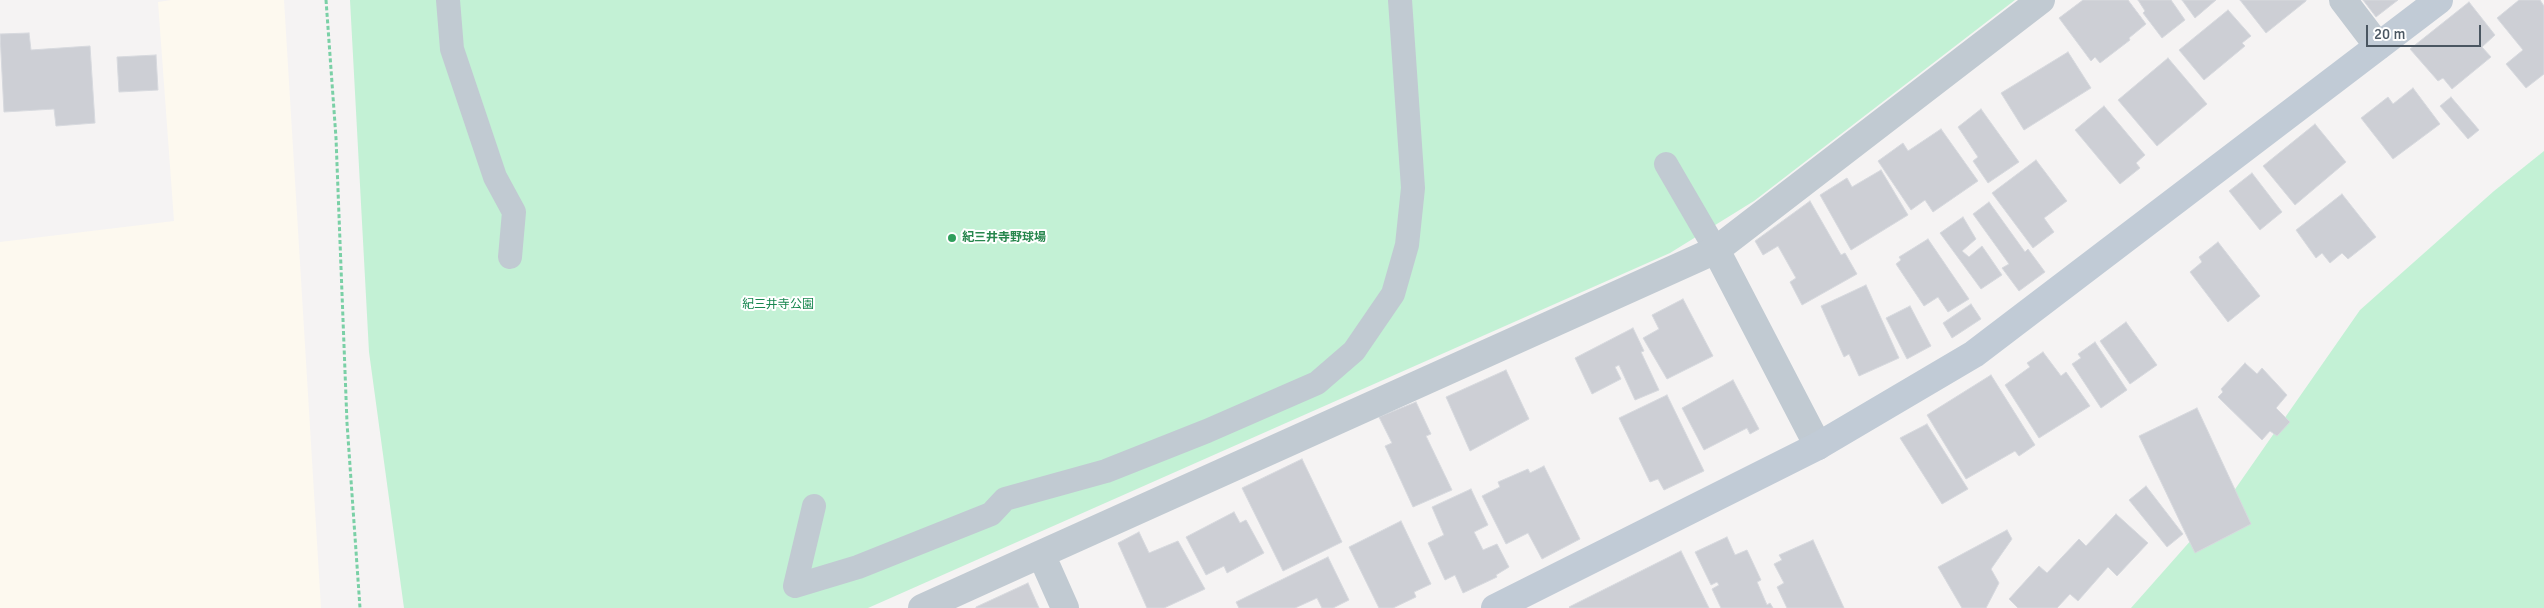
<!DOCTYPE html>
<meta charset="utf-8">
<style>
body{margin:0}
#map{position:relative;width:2544px;height:608px;overflow:hidden;background:#f5f3f3;font-family:Signika,sans-serif}
canvas{display:block}
.scale{position:absolute;left:2366px;top:25px;width:115px;height:22px;box-sizing:border-box;border:2px solid #4a5661;border-top:0;padding-left:6px;font-size:15px;line-height:18px;white-space:nowrap;color:#4a5661;-webkit-text-stroke:4px #fff;paint-order:stroke}
</style>
<div id="map">
<canvas width="2544" height="608"></canvas>
<div class="scale">20 m</div>
</div>
<script>
const c = document.querySelector('canvas').getContext('2d');
c.lineJoin = 'round';
function fill(path, color) {
  c.fillStyle = color;
  c.fill(path, 'evenodd');
}
function shape(rows) {
  const path = new Path2D();
  for (const r of rows) {
    path.moveTo(r[0], r[1]);
    for (let i = 2; i < r.length; i += 2) path.lineTo(r[i], r[i + 1]);
  }
  return path;
}
function strokePath(path, color, width, dash) {
  c.strokeStyle = color;
  c.lineWidth = width;
  c.lineCap = dash ? 'butt' : 'round';
  c.setLineDash(dash || []);
  c.stroke(path);
}
function write(font, color, halo, rows, align = 'center') {
  c.font = font + ' Signika,"Noto Sans JP",sans-serif';
  c.lineWidth = 4;
  c.setLineDash([]);
  c.textBaseline = 'middle';
  c.strokeStyle = halo;
  c.fillStyle = color;
  for (const [text, x, y, turn = 0] of rows) {
    c.save();
    c.translate(x, y);
    c.rotate((+turn || 0) * Math.PI / 180);
    c.textAlign = isNaN(turn) ? turn : align;
    if (halo) c.strokeText(text, 0, 0);
    c.fillText(text, 0, 0);
    c.restore();
  }
}
const commercial = shape([
 [171,0,284,0,321,608,0,608,0,242,174,221,158,2]
]);
const green = shape([
 [350,0,2015,0,1754,201,1670,253,868,608,404,608,369,352],
 [2544,151,2544,608,2131,608,2231,495,2360,310,2494,191]
]);
const building = shape([
 [2083,0,2128,0,2146,24,2129,38,2130,40,2100,63,2095,57,2091,61,2059,18,2083,0],
 [2138,0,2171,0,2185,20,2162,38,2143,13,2145,11,2138,0],
 [2182,0,2216,0,2195,18,2182,0],
 [2240,0,2306,0,2306,1,2266,33,2240,0],
 [2363,0,2398,0,2376,17,2363,0],
 [2519,0,2540,0,2544,6,2544,74,2526,88,2506,64,2523,50,2497,18,2519,0],
 [2469,2,2495,35,2482,47,2491,57,2452,89,2443,78,2438,81,2410,49,2469,2],
 [2228,10,2251,36,2242,43,2245,46,2204,80,2179,50,2228,10],
 [29,33,31,50,90,46,95,123,56,126,54,109,4,112,0,34,29,33],
 [2068,52,2091,88,2024,130,2001,93,2068,52],
 [156,55,158,90,119,92,117,57,156,55],
 [2168,58,2207,104,2157,146,2118,100,2168,58],
 [2413,88,2440,124,2393,159,2361,118,2388,97,2393,104,2413,88],
 [2451,97,2479,130,2468,139,2440,106,2451,97],
 [2104,106,2145,155,2136,163,2140,168,2120,184,2075,130,2104,106],
 [1981,109,2019,162,1988,183,1973,161,1978,157,1958,127,1981,109],
 [2315,124,2346,162,2295,205,2263,166,2315,124],
 [1941,129,1978,181,1933,212,1925,200,1911,210,1878,161,1903,143,1908,151,1941,129],
 [2036,160,2067,201,2044,218,2054,232,2033,248,1992,193,2036,160],
 [1881,170,1908,215,1851,250,1820,195,1847,178,1852,187,1881,170],
 [2252,173,2282,212,2260,230,2229,191,2252,173],
 [2342,194,2376,237,2348,259,2342,253,2330,263,2322,253,2316,258,2296,230,2342,194],
 [1810,201,1841,255,1845,253,1857,274,1802,305,1790,282,1796,278,1778,246,1763,255,1755,241,1810,201],
 [1989,202,2025,252,2028,249,2045,272,2019,291,2002,268,2009,264,1973,214,1989,202],
 [1963,217,1976,239,1962,251,1969,257,1982,246,2002,275,1981,289,1940,233,1963,217],
 [1928,239,1969,299,1948,312,1938,297,1924,306,1896,264,1901,260,1899,257,1928,239],
 [2218,242,2260,296,2228,322,2190,272,2202,262,2199,257,2218,242],
 [1866,285,1899,358,1859,376,1849,354,1844,357,1821,306,1866,285],
 [1683,299,1713,356,1667,379,1643,338,1659,329,1652,315,1683,299],
 [1971,304,1981,319,1952,338,1943,323,1971,304],
 [1910,306,1931,346,1907,359,1886,318,1910,306],
 [2126,322,2157,365,2130,384,2100,341,2126,322],
 [1633,328,1644,351,1641,352,1659,390,1635,400,1619,365,1615,367,1621,379,1592,394,1575,358,1633,328],
 [2095,342,2127,390,2101,408,2072,364,2081,358,2078,354,2095,342],
 [2043,352,2061,376,2066,372,2090,406,2039,438,2005,385,2030,367,2027,363,2043,352],
 [2245,363,2257,374,2262,368,2287,395,2276,408,2290,422,2277,436,2270,431,2262,440,2218,397,2223,392,2221,389,2245,363],
 [1506,370,1529,419,1470,451,1446,397,1506,370],
 [1991,375,2035,445,2019,456,2015,451,1966,479,1927,415,1991,375],
 [1733,380,1759,429,1750,434,1747,428,1704,450,1682,408,1733,380],
 [1667,395,1704,471,1664,490,1658,479,1650,482,1619,418,1667,395],
 [1416,402,1431,434,1426,436,1452,490,1413,507,1385,446,1392,443,1379,417,1416,402],
 [2197,408,2251,524,2195,553,2139,436,2197,408],
 [1927,424,1968,489,1942,504,1900,438,1927,424],
 [1302,459,1342,542,1283,571,1242,488,1302,459],
 [1544,466,1580,539,1542,559,1528,533,1506,544,1482,496,1500,487,1498,482,1528,469,1530,473,1544,466],
 [2146,486,2183,534,2167,547,2129,500,2146,486],
 [1471,489,1488,525,1474,532,1483,550,1497,544,1509,567,1496,575,1497,577,1463,593,1455,575,1445,580,1428,543,1444,535,1432,507,1471,489],
 [1234,512,1240,523,1246,520,1264,553,1227,573,1224,566,1206,575,1186,537,1234,512],
 [2116,514,2148,543,2117,576,2108,567,2078,601,2070,594,2057,608,2018,608,2009,599,2039,566,2047,573,2079,539,2086,546,2116,514],
 [1401,521,1431,584,1414,592,1416,597,1393,608,1379,608,1349,547,1401,521],
 [2007,530,2012,539,1991,569,1999,583,1986,608,1962,608,1938,567,2007,530],
 [1139,532,1149,553,1178,541,1205,589,1164,608,1147,608,1118,543,1139,532],
 [1727,537,1735,555,1747,550,1761,580,1757,582,1767,605,1770,603,1773,608,1721,608,1712,589,1719,585,1717,582,1711,585,1695,552,1727,537],
 [1813,540,1844,608,1787,608,1777,587,1784,583,1774,564,1782,560,1779,555,1813,540],
 [1681,551,1709,608,1570,608,1569,607,1681,551],
 [1328,557,1349,600,1333,608,1322,608,1317,598,1295,608,1239,608,1236,602,1328,557],
 [1028,583,1039,608,976,608,976,607,1028,583]
]);
const path = shape([
 [326,0,336,138,347,423,360,608]
]);
const lane = shape([
 [448,0,452,49,495,177,514,212,510,257],
 [1666,164,1716,250],
 [795,586,858,567,991,514,1005,499,1106,471,1207,431,1317,383,1354,351,1393,294,1407,245,1413,188,1400,0],
 [795,586,814,506]
]);
const street = shape([
 [2343,0,2378,46],
 [1716,250,2041,0],
 [1041,554,1716,250,1818,446],
 [922,608,1041,554,1065,608]
]);
const secondary = shape([
 [1495,608,1818,446,1974,354,2439,0]
]);
const markers = [
 [952,238,5,"#2e9e5b"]
];
const leisureNames = [
 ["紀三井寺野球場",962,238]
];
const parkNames = [
 ["紀三井寺公園",778,305]
];
fill(commercial, '#fdf9ef');
fill(green, '#c3f1d5');
fill(building, '#cdcfd5');
strokePath(building, '#d7d9de', 1);
strokePath(path, '#7ad0a6', 3, [4, 2.5]);
strokePath(lane, '#c1cad2', 24);
strokePath(street, '#c1cad2', 28);
strokePath(secondary, '#c1cbd6', 28);
for (const [x, y, r, color] of markers) {
  const dot = new Path2D();
  dot.arc(x, y, r, 0, 2 * Math.PI);
  c.fillStyle = color;
  c.fill(dot);
  strokePath(dot, '#fff', 2);
}
write('bold 12px', '#27864d', '#fff', leisureNames, 'left');
write('12px', '#17864f', '#fff', parkNames);
</script>
